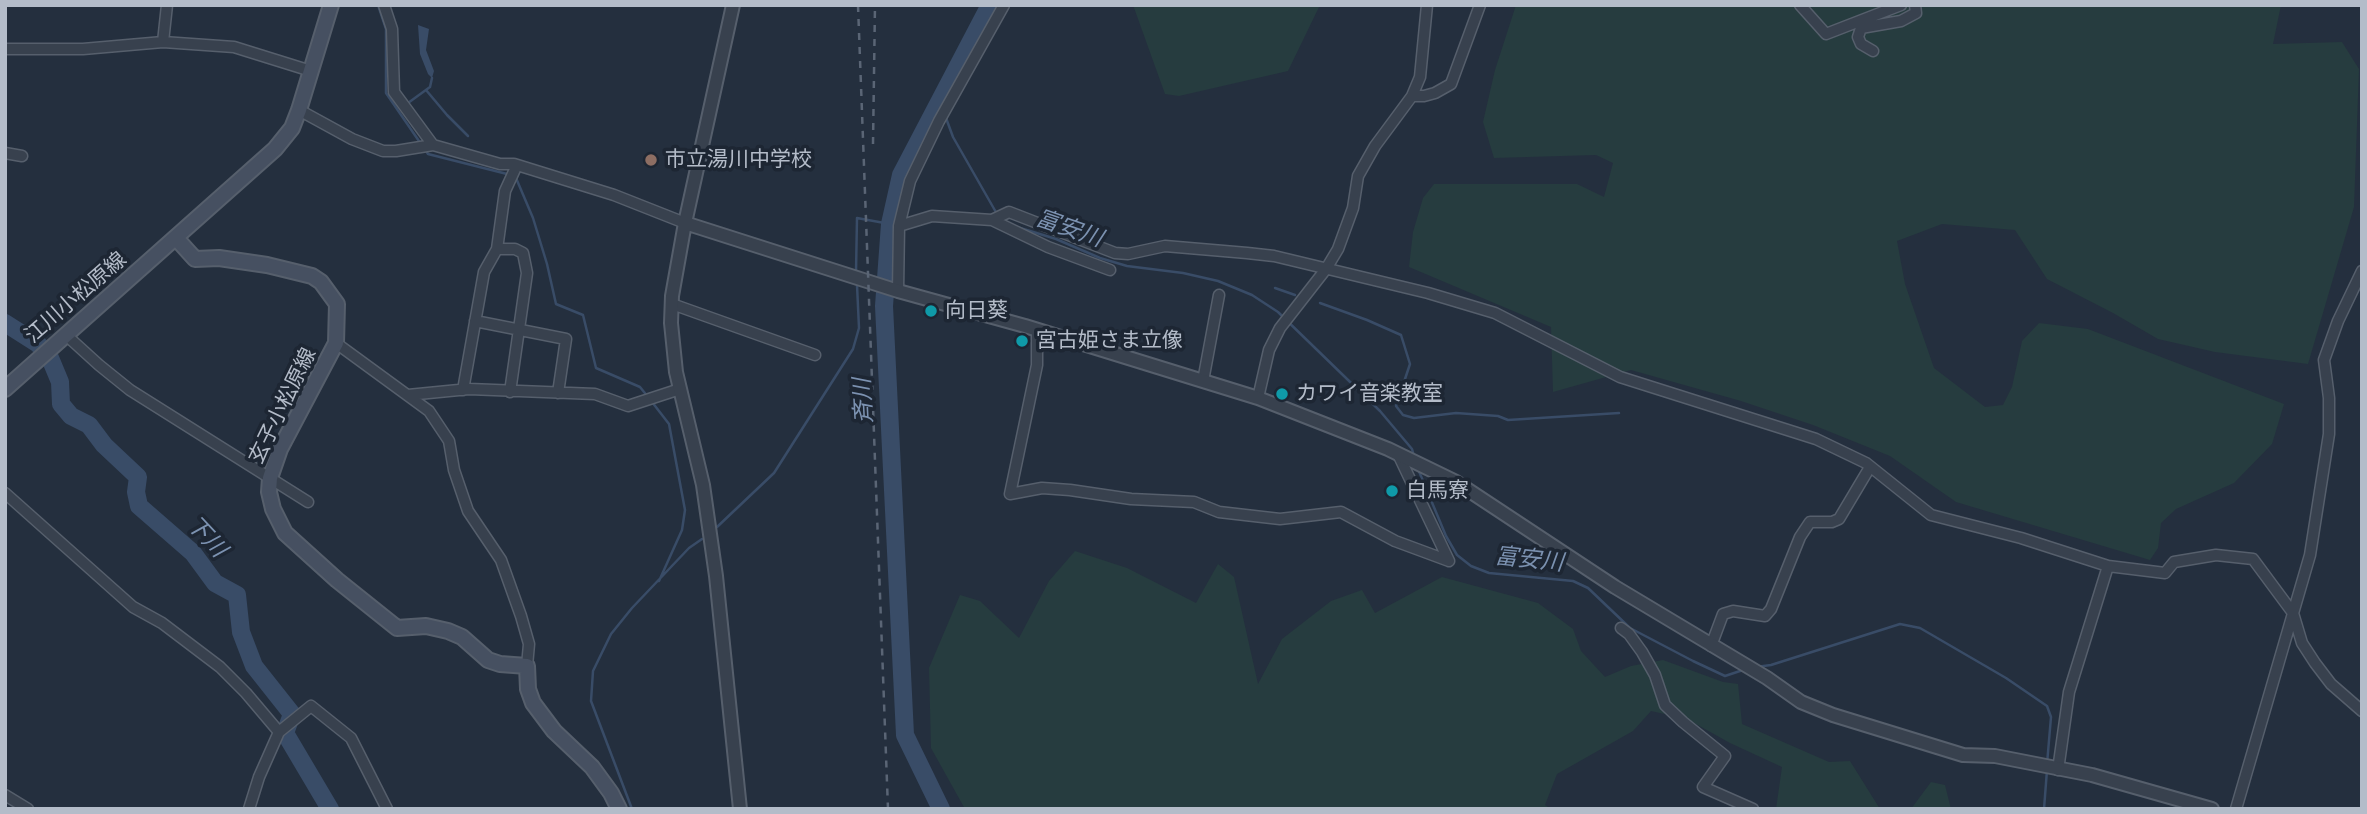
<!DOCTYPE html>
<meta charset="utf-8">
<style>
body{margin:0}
#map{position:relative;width:2367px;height:814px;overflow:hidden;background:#242f3e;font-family:"PT Sans Narrow",sans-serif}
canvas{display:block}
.frame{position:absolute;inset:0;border:7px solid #b4bcc9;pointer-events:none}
</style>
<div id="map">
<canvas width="2367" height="814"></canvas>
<div class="frame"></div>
</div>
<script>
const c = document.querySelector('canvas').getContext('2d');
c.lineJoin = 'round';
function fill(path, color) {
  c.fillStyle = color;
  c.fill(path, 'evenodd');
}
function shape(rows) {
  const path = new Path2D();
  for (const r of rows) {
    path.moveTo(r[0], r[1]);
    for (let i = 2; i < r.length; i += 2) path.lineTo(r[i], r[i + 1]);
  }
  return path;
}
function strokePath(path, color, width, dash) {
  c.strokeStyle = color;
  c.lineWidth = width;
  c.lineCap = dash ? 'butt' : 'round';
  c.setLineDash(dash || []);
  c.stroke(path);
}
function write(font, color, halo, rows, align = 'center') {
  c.font = font + ' "PT Sans Narrow","Noto Sans JP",sans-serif';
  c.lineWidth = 7;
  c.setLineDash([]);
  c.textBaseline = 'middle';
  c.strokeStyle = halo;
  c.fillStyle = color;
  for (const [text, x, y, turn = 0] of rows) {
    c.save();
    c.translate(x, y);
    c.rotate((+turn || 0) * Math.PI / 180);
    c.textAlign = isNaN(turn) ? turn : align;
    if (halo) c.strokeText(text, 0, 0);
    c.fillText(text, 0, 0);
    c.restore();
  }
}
const green = shape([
 [1133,5,1320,5,1288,71,1179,96,1165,94],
 [1516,5,2281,5,2273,44,2342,42,2359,69,2354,207,2308,364,2215,352,2158,339,2113,313,2047,279,2015,230,1942,224,1897,241,1905,284,1934,368,1985,407,2003,405,2012,387,2022,341,2039,323,2088,329,2284,404,2272,444,2234,483,2176,509,2161,523,2158,548,2150,560,1956,502,1890,456,1813,425,1741,401,1631,370,1553,392,1551,327,1409,267,1413,232,1423,198,1434,184,1577,184,1604,197,1613,163,1596,155,1494,158,1483,122,1495,70],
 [1075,551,1127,568,1196,603,1218,564,1234,577,1258,684,1282,639,1331,601,1362,590,1375,613,1442,577,1538,603,1573,629,1581,651,1605,677,1631,666,1663,660,1723,682,1738,684,1742,724,1829,762,1850,761,1880,809,1776,809,1782,767,1730,743,1687,719,1651,711,1633,731,1557,774,1545,805,1551,809,965,809,931,748,929,668,960,595,980,601,1019,638,1049,581],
 [1931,782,1945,785,1951,809,1911,809]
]);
const water = shape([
 [418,25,429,29,426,50,434,71,432,78,428,74,420,54]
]);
const stream = shape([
 [378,5,386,29,386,93,421,144],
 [426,90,447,115,468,136],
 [939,102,942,109],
 [408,103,430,87,432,78],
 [946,118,953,137,997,214],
 [425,149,428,154,511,175],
 [516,178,533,218,547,264,556,304,583,315,596,368,640,387,648,397],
 [1017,227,1056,239,1100,258,1127,266,1183,273,1218,281,1252,295,1278,312,1380,411,1412,449,1414,456],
 [856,272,857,218,890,224],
 [1275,288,1295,295],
 [1320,303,1367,320,1401,335,1410,364,1396,406,1403,415,1414,418,1456,413,1498,416,1508,420,1619,413],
 [652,402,669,424,685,510,682,530,659,581],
 [1418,469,1446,536,1457,555,1471,566,1489,573,1573,581,1588,588,1630,628,1693,661,1725,676,1743,670],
 [717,527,774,473,853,349,859,328,857,285],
 [1756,667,1771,665,1900,624,1920,628,2006,678,2047,706,2051,717,2047,764],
 [632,809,591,701,593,671,611,634,632,608,689,548,702,539],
 [2044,809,2047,770]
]);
const river = shape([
 [5,323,38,344,50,358,60,382,61,404,71,416,89,425,104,445,138,477,136,492,139,506,193,553,215,583,237,595,241,632,254,666,292,714,285,733,330,809],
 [941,809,905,735,884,306,890,224,901,175,990,5]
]);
const minor = shape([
 [384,5,392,29,394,92,433,145],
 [1800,5,1826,34,1901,5],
 [163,42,167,5],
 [5,49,83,49,163,42,234,47,311,71],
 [1873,51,1861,44,1858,37,1861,28,1901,21,1916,13,1915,5],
 [1412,96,1424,96,1435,93,1451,84,1480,5],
 [299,110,352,139,383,151,396,151,433,145,500,164,514,164,614,195,685,223],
 [5,153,22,156],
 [992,220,1009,212,1115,253,1128,254,1165,246,1247,253,1274,256,1428,293,1495,313,1620,377,1816,439,1866,463,1931,515,2021,538,2108,566,2165,573,2174,562,2216,555,2253,559,2293,613,2302,643,2315,663,2331,684,2362,711],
 [899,226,932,216,992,220,1048,247,1110,270],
 [497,249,505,191,517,165],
 [898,291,899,226,910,181,939,121,1004,5],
 [672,304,815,355],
 [475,321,566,339,558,393],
 [1037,330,1037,365,1010,494,1042,488,1070,490,1131,499,1194,502,1219,512,1280,519,1341,512,1395,541,1449,561],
 [66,335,99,365,130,390,308,502],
 [336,343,429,411,449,441,454,470,468,511,501,560,521,616,529,644,527,666],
 [1203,381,1219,295],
 [463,390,484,272,497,249,515,249,523,253,527,273,510,392],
 [408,395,469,389,595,394,628,406,680,389],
 [1258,398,1269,350,1280,328,1326,269,1338,249,1353,208,1358,176,1375,146,1412,96,1420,77,1427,5],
 [1398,454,1449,561],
 [5,493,133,607,162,623,220,667,246,693,279,732],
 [1621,628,1629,634,1642,652,1655,675,1665,705,1683,722,1725,756,1703,787,1753,809],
 [1711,646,1723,614,1733,611,1765,616,1771,609,1800,537,1810,522,1832,522,1839,519,1870,467],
 [2058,770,2069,692,2108,566],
 [5,795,28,809],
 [249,809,259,777,279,732,311,706,351,738,387,809],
 [2236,809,2310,555,2329,434,2329,398,2324,360,2338,321,2362,271]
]);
const tertiary = shape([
 [733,5,685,223,672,296,671,323,676,372,703,485,716,576,740,809],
 [685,223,898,291,1025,326,1258,398,1388,449,1456,482,1615,587,1767,678,1801,702,1833,715,1963,755,1995,756,2092,775,2212,809]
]);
const secondary = shape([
 [176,238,195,259,219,258,267,265,312,276,321,282,337,304,336,343,280,449,270,478,269,492,273,509,285,533,337,580,397,628,426,626,448,631,462,637,488,660,500,664,527,666,528,689,533,703,554,731,592,767,611,793,619,809],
 [5,389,275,149,292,128,299,110,331,5]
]);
const rail = shape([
 [858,5,888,809],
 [873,144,875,5]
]);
const markers = [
 [651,160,7,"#8d6e63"],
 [931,311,7,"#0f9aa8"],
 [1022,341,7,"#0f9aa8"],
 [1282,394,7,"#0f9aa8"],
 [1392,491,7,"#0f9aa8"]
];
const poiNames = [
 ["市立湯川中学校",665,160],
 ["向日葵",945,311],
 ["宮古姫さま立像",1036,341],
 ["カワイ音楽教室",1296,394],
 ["白馬寮",1406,491]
];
const streetNames = [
 ["江川小松原線",76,298,-41],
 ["玄子小松原線",283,406,-64]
];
const waterNames = [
 ["富安川",1069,229,19],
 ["斉川",864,401,-93],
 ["下川",206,537,47],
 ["富安川",1529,560,6]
];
fill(green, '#263c3f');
fill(water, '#394c67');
strokePath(stream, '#394c67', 2.5);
strokePath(river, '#394c67', 18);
strokePath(minor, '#565f6c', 13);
strokePath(tertiary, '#565f6c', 16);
strokePath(secondary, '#565f6c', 18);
strokePath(minor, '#38414e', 10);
strokePath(tertiary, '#38414e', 12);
strokePath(secondary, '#465061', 14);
strokePath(rail, '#5a6575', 2.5, [7, 7]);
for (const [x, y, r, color] of markers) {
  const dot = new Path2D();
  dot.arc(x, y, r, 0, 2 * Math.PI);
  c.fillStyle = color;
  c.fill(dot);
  strokePath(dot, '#1d2633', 2.5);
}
write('21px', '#b4bcc9', '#1d2633', poiNames, 'left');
write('21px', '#b4bcc9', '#1d2633', streetNames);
write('italic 23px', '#7c92b1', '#1d2633', waterNames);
</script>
